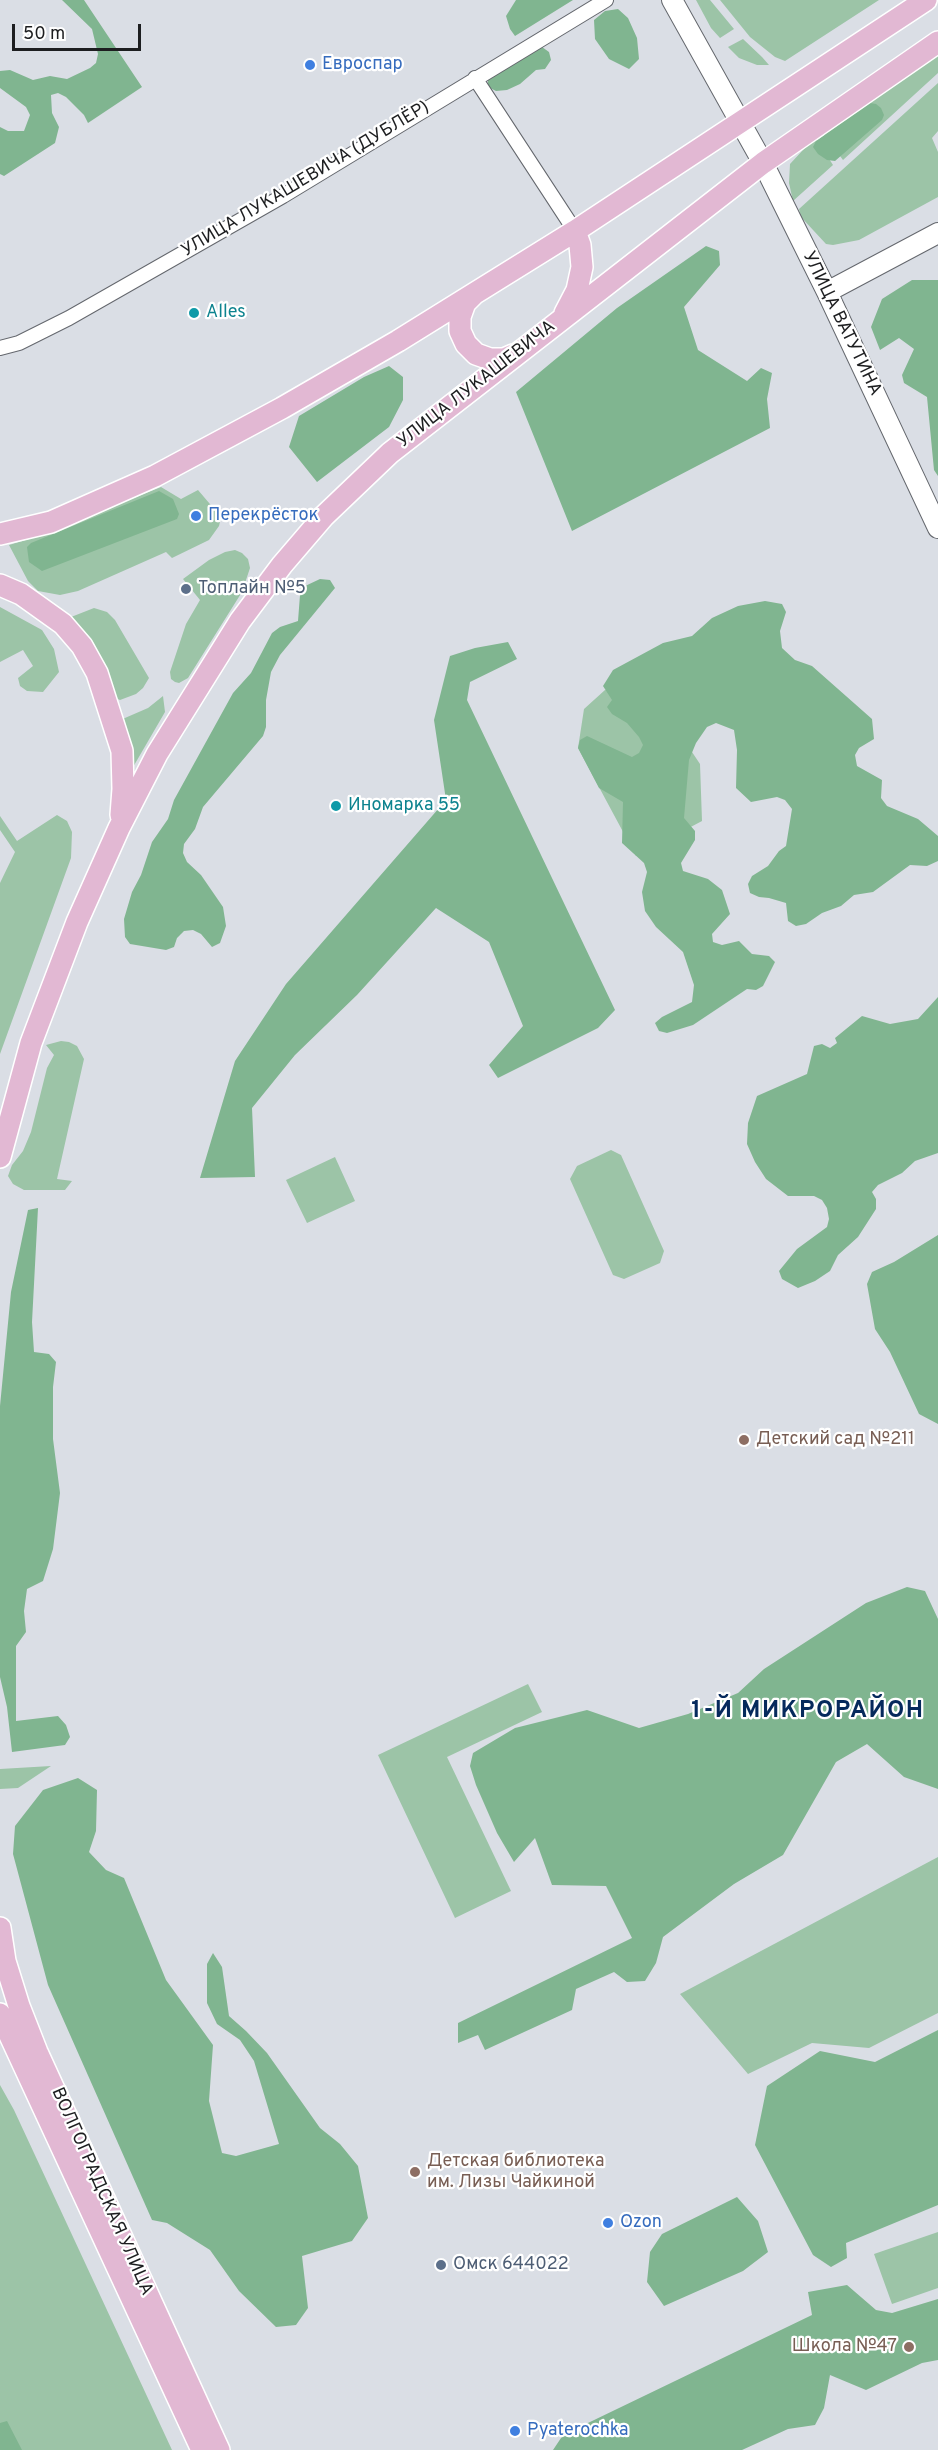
<!DOCTYPE html>
<meta charset="utf-8">
<style>
body{margin:0}
#map{position:relative;width:938px;height:2450px;overflow:hidden;background:#dadee5;font-family:Overpass,sans-serif}
canvas{display:block}
.scale{position:absolute;left:12px;top:24px;width:129px;height:27px;box-sizing:border-box;border:3px solid #1d1e20;border-top:0;padding-left:8px;font-size:18px;line-height:21px;white-space:nowrap;color:#1d1e20;-webkit-text-stroke:4px #fff;paint-order:stroke}
</style>
<div id="map">
<canvas width="938" height="2450"></canvas>
<div class="scale">50 m</div>
</div>
<script>
const c = document.querySelector('canvas').getContext('2d');
c.lineJoin = 'round';
function fill(path, color) {
  c.fillStyle = color;
  c.fill(path, 'evenodd');
}
function shape(rows) {
  const path = new Path2D();
  for (const r of rows) {
    path.moveTo(r[0], r[1]);
    for (let i = 2; i < r.length; i += 2) path.lineTo(r[i], r[i + 1]);
  }
  return path;
}
function strokePath(path, color, width, dash) {
  c.strokeStyle = color;
  c.lineWidth = width;
  c.lineCap = dash ? 'butt' : 'round';
  c.setLineDash(dash || []);
  c.stroke(path);
}
function write(font, color, halo, rows, align = 'center') {
  c.font = font + ' Overpass,sans-serif';
  c.lineWidth = 4.5;
  c.setLineDash([]);
  c.textBaseline = 'middle';
  c.strokeStyle = halo;
  c.fillStyle = color;
  for (const [text, x, y, turn = 0] of rows) {
    c.save();
    c.translate(x, y);
    c.rotate((+turn || 0) * Math.PI / 180);
    c.textAlign = isNaN(turn) ? turn : align;
    if (halo) c.strokeText(text, 0, 0);
    c.fillText(text, 0, 0);
    c.restore();
  }
}
const green = shape([
 [696,0,710,0,734,29,720,38,711,28],
 [720,0,879,0,785,61,775,57,750,37],
 [743,39,762,57,769,65,757,65,739,58,728,47],
 [938,53,938,73,843,160,823,133],
 [938,83,938,131,932,138,938,152,938,197,859,240,833,245,826,244,801,217,799,209],
 [815,137,833,165,793,201,789,183,790,164],
 [161,487,181,499,198,490,221,517,219,526,209,540,172,558,166,552,78,591,60,595,38,591,28,581,9,545,39,536],
 [235,550,242,553,248,559,250,568,242,592,188,678,179,683,175,682,171,679,170,672,186,624,200,600,183,579,209,560,225,552],
 [0,607,42,630,54,649,59,672,43,692,27,691,20,686,18,678,33,666,23,650,0,662],
 [94,608,107,612,115,620,149,678,143,688,136,694,120,700,113,697,66,619],
 [650,689,700,764,702,821,636,856,578,748,584,709,605,690],
 [163,696,165,712,129,774,118,721,148,708],
 [57,815,67,821,72,832,71,858,0,1054,0,883,15,852,0,830,0,816,17,841],
 [61,1041,69,1042,77,1046,84,1059,57,1179,72,1181,65,1190,24,1190,13,1184,8,1176,12,1165,23,1151,31,1132,47,1068,54,1055,46,1045],
 [611,1150,621,1155,664,1251,660,1263,624,1279,613,1275,570,1179,577,1166],
 [335,1157,355,1201,307,1223,286,1180],
 [528,1684,542,1712,447,1757,511,1891,455,1918,378,1755],
 [51,1766,18,1788,0,1789,0,1769],
 [938,1857,938,2013,869,2048,812,2043,748,2074,680,1994],
 [0,2085,14,2110,172,2450,0,2450],
 [938,2232,938,2288,892,2304,874,2254]
]);
const forest = shape([
 [62,0,84,0,142,87,88,123,84,115,66,97,58,93,51,95,52,113,59,127,55,143,4,176,0,174,0,127,8,131,24,131,30,115,26,107,0,88,0,71,10,70,33,80,50,76,67,79,90,68,96,63,98,54,92,29],
 [516,0,573,0,515,36,510,29,506,16],
 [618,9,628,18,637,38,639,59,629,69,609,59,595,39,594,20,605,11],
 [542,47,549,52,551,60,545,69,536,70,520,84,507,90,496,91,488,87,488,79],
 [870,103,876,104,881,108,884,115,882,120,835,161,827,160,818,154,813,147,816,141],
 [706,246,719,251,720,265,684,307,698,350,747,381,761,368,772,373,767,399,770,428,572,531,516,392,617,308],
 [912,280,938,280,938,476,934,470,927,397,904,383,902,375,914,349,899,338,880,350,871,327,882,299],
 [389,366,403,377,403,400,389,427,317,482,289,447,299,416,364,377],
 [159,491,173,499,179,514,177,519,42,571,29,562,27,547,31,543],
 [320,579,330,580,335,588,280,655,271,672,266,700,266,727,263,736,203,807,195,829,184,844,183,853,187,862,201,875,223,907,226,926,220,943,212,947,201,934,193,930,184,931,177,938,174,947,166,950,130,944,125,937,124,919,132,892,141,875,152,842,168,819,174,800,233,693,251,673,272,633,280,627,298,621,300,595,303,587],
 [765,601,782,604,786,612,780,631,782,648,795,660,812,666,872,719,874,739,859,748,855,755,857,766,882,780,881,798,887,806,918,819,938,836,938,861,927,866,910,865,873,892,854,895,841,906,822,913,806,924,796,926,788,921,786,903,769,898,759,897,750,893,748,884,752,876,768,866,779,851,786,846,792,809,785,800,777,797,751,802,736,788,737,750,734,730,716,723,707,727,696,743,689,760,684,818,695,831,695,840,681,863,683,871,708,879,722,890,730,914,712,934,713,942,722,945,739,941,752,954,769,956,775,962,763,986,756,990,747,989,693,1025,667,1033,659,1031,655,1023,662,1017,692,1002,694,985,683,952,656,927,645,911,642,892,647,872,644,863,622,843,623,802,599,788,578,748,580,740,587,736,632,757,639,753,643,745,639,737,627,723,612,714,607,707,612,700,603,686,613,670,663,643,692,636,712,618,738,606],
 [508,642,517,659,470,682,467,700,615,1010,598,1028,498,1078,489,1065,523,1026,489,942,436,908,357,995,295,1055,252,1108,255,1177,200,1178,235,1061,286,984,446,800,434,720,450,656,475,648],
 [938,997,938,1153,915,1161,902,1173,878,1185,872,1192,876,1199,876,1209,858,1237,838,1255,830,1271,815,1281,798,1288,782,1279,779,1271,797,1249,827,1227,829,1219,827,1208,822,1200,814,1196,788,1196,766,1179,755,1162,747,1144,748,1123,757,1096,807,1074,814,1046,822,1044,830,1048,837,1043,835,1038,862,1016,890,1024,918,1019],
 [38,1208,32,1322,34,1352,49,1354,56,1362,53,1387,53,1439,60,1493,53,1549,43,1581,27,1589,24,1611,26,1632,16,1646,16,1721,58,1716,66,1725,70,1737,65,1745,12,1752,7,1707,0,1677,0,1406,11,1292,28,1210],
 [938,1235,938,1424,919,1414,890,1352,875,1329,867,1284,872,1272,894,1262],
 [907,1587,925,1591,938,1619,938,1789,904,1777,867,1744,836,1762,783,1855,734,1884,663,1937,656,1963,645,1981,627,1982,614,1972,576,1989,572,2010,485,2050,478,2035,458,2043,458,2023,632,1938,606,1886,552,1885,535,1838,514,1862,497,1833,476,1785,470,1766,473,1753,515,1728,587,1710,639,1728,688,1714,738,1693,764,1669,866,1603],
 [78,1778,97,1790,96,1831,89,1852,106,1870,124,1878,166,1980,213,2045,209,2101,222,2153,236,2156,279,2144,254,2061,240,2040,217,2024,207,2003,207,1964,213,1953,222,1967,229,2016,246,2031,267,2053,320,2128,340,2144,358,2166,368,2218,352,2241,302,2256,308,2308,296,2325,276,2327,239,2291,210,2250,167,2223,152,2220,48,1985,13,1854,15,1826,43,1790],
 [938,2030,938,2205,846,2243,847,2258,831,2267,813,2255,755,2145,767,2086,820,2051,875,2062],
 [737,2197,758,2221,768,2252,743,2271,664,2306,647,2282,650,2252,662,2234],
 [847,2285,876,2310,892,2313,938,2299,938,2360,922,2363,866,2390,830,2375,824,2408,815,2425,788,2429,742,2450,553,2450,563,2435,812,2315,808,2292],
 [7,2421,22,2450,0,2450,0,2423]
]);
const street = shape([
 [475,78,575,231],
 [0,348,19,343,69,318,283,196,606,0]
]);
const secondary = shape([
 [672,0,763,163,827,292,938,528],
 [827,292,938,233]
]);
const primary = shape([
 [473,295,465,303,460,317,460,331,466,344,476,354,490,359,504,359,513,355],
 [565,313,577,290,582,267,580,245,575,231],
 [0,534,51,522,155,476,282,408,398,341,575,231,926,0],
 [0,585,21,594,63,624,82,646,97,673,122,751,123,789,121,815],
 [0,1157,31,1043,77,922,119,828,157,754,240,621,282,565,324,516,390,453,763,163,938,42],
 [0,1928,5,1961,19,2006,37,2052,219,2450],
 [0,2014,202,2450]
]);
const markers = [
 [310,65,6,"#3f7fe0"],
 [194,313,6,"#0f9aa8"],
 [196,516,6,"#3f7fe0"],
 [186,589,6,"#5c6f8a"],
 [336,806,6,"#0f9aa8"],
 [744,1440,6,"#8d6e63"],
 [415,2172,6,"#8d6e63"],
 [608,2223,6,"#3f7fe0"],
 [441,2265,6,"#5c6f8a"],
 [909,2347,6,"#8d6e63"],
 [515,2431,6,"#3f7fe0"]
];
const shopNames = [
 ["Евроспар",322,65],
 ["Перекрёсток",208,516],
 ["Ozon",620,2223],
 ["Pyaterochka",527,2431]
];
const streetNames = [
 ["УЛИЦА ЛУКАШЕВИЧА (ДУБЛЁР)",306,180,-31],
 ["УЛИЦА ВАТУТИНА",841,324,64],
 ["УЛИЦА ЛУКАШЕВИЧА",477,385,-38],
 ["ВОЛГОГРАДСКАЯ УЛИЦА",101,2192,66]
];
const cultureNames = [
 ["Alles",206,313],
 ["Иномарка 55",348,806]
];
const serviceNames = [
 ["Топлайн №5",198,589],
 ["Омск 644022",453,2265]
];
const educationNames = [
 ["Детский сад №211",756,1440],
 ["Детская библиотека",427,2162],
 ["им. Лизы Чайкиной",427,2183],
 ["Школа №47",897,2347,"right"]
];
const districtNames = [
 ["1-Й МИКРОРАЙОН",808,1712]
];
fill(green, '#9cc4a7');
fill(forest, '#80b590');
strokePath(street, '#64676d', 16);
strokePath(secondary, '#64676d', 22);
strokePath(primary, '#fff', 24);
strokePath(street, '#fff', 14);
strokePath(secondary, '#fff', 20);
strokePath(primary, '#e2b8d3', 21);
for (const [x, y, r, color] of markers) {
  const dot = new Path2D();
  dot.arc(x, y, r, 0, 2 * Math.PI);
  c.fillStyle = color;
  c.fill(dot);
  strokePath(dot, '#fff', 2);
}
write('18px', '#366cbe', '#fff', shopNames, 'left');
write('18px', '#1d1e20', '#fff', streetNames);
write('18px', '#0d838f', '#fff', cultureNames, 'left');
write('18px', '#4e5e75', '#fff', serviceNames, 'left');
write('18px', '#785e54', '#fff', educationNames, 'left');
c.letterSpacing = '1.5px';
write('bold 24px', '#05295c', '#fff', districtNames);
c.letterSpacing = '0px';
</script>
